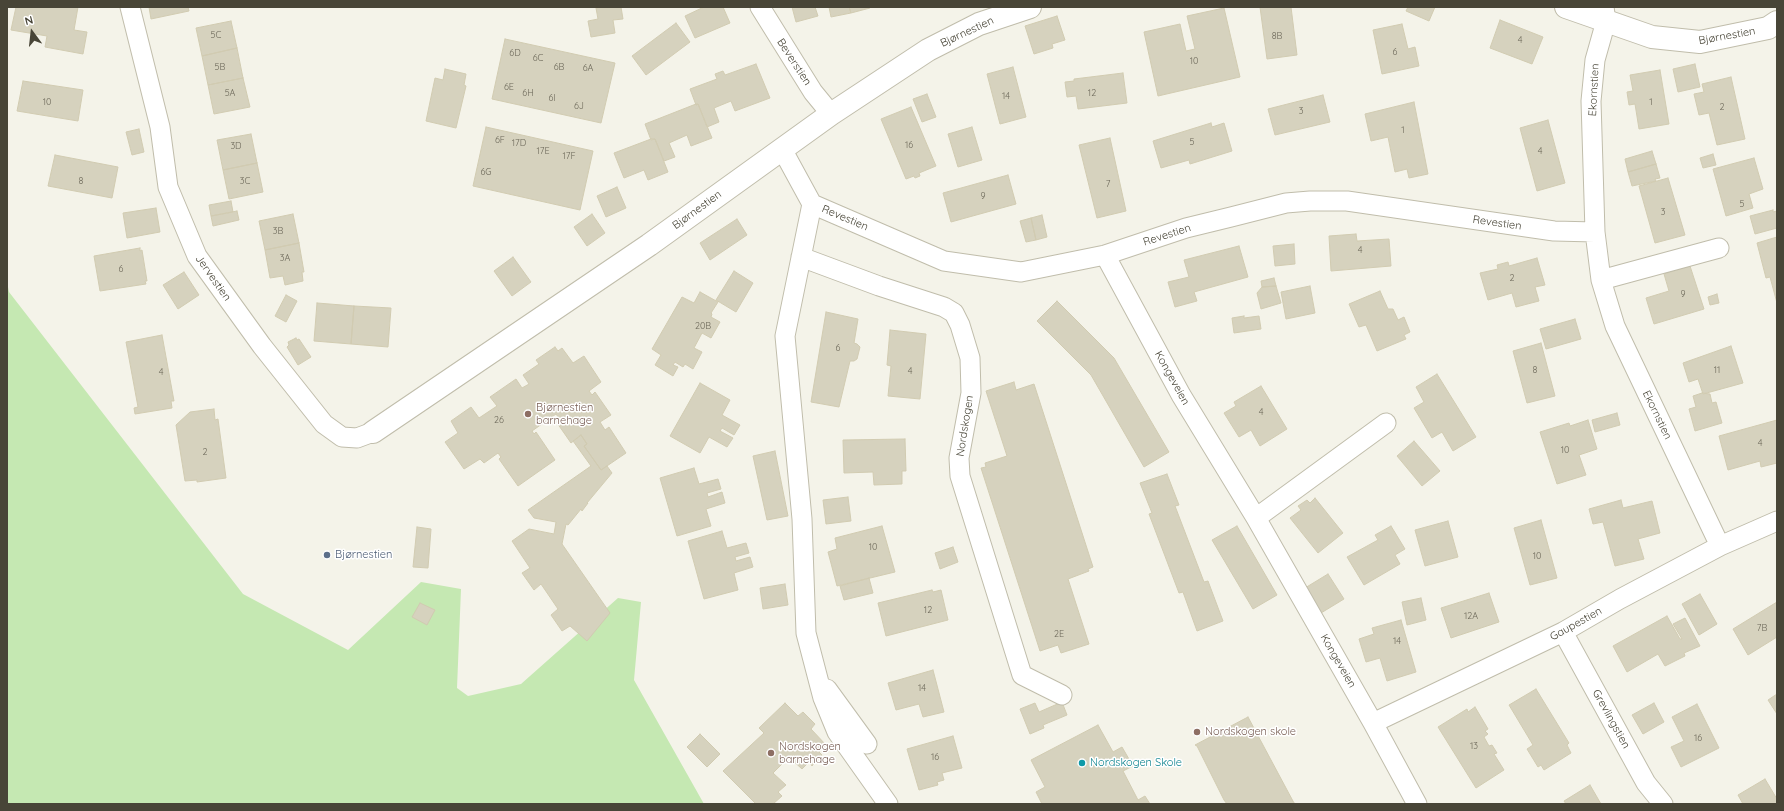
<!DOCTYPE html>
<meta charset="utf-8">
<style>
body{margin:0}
#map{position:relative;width:1784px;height:811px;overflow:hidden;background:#f4f3e9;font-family:Quicksand,sans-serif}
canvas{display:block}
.frame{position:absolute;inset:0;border:8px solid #484537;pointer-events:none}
.north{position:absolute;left:12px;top:12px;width:40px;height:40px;-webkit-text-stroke:3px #fff;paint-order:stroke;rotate:345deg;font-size:11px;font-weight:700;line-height:16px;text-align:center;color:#484537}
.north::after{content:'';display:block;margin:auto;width:14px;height:18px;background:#484537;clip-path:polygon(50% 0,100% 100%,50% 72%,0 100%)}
</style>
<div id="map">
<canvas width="1784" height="811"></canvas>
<div class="frame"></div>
<div class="north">N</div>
</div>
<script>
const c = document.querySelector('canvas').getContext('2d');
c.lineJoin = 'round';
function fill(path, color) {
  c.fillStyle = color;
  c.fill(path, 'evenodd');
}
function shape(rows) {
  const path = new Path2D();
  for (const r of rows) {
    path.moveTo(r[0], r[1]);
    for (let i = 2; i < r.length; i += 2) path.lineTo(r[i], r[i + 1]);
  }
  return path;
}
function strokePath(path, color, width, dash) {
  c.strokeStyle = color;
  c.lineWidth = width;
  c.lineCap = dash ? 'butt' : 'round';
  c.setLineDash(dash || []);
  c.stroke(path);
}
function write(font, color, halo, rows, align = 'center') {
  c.font = font + ' Quicksand,sans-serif';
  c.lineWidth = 3;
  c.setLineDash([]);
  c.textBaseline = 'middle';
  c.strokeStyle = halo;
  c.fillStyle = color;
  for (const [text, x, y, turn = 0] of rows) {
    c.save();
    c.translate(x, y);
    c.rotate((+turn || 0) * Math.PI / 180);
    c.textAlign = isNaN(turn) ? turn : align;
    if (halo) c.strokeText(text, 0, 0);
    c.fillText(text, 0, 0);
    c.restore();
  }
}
const green = shape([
 [7,282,9,292,243,594,348,650,421,582,461,589,457,688,468,696,521,684,618,598,641,602,634,680,704,804,7,804]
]);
const building = shape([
 [16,7,78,7,74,30,87,32,83,54,45,47,47,36,11,30,16,7],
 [149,7,188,7,189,11,151,19,149,7],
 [601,7,621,7,623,19,613,20,615,33,591,37,588,21,598,19,596,8,601,7],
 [704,7,723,7,730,23,695,38,685,16,704,7],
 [792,7,815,7,818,16,796,22,792,7],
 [829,7,849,7,851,13,831,17,829,7],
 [849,7,870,7,870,8,851,13,849,7],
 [1260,7,1291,7,1297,55,1267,59,1260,7],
 [1408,7,1435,7,1429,21,1406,11,1408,7],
 [1224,8,1240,77,1158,96,1144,32,1180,24,1186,51,1195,49,1187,16,1224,8],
 [1057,16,1065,40,1052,44,1053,48,1034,54,1025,26,1057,16],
 [1500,20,1543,37,1532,64,1490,48,1500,20],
 [231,21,237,48,202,56,196,28,231,21],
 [676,23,690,42,646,75,632,56,676,23],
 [1402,24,1408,49,1415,47,1419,66,1382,74,1373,30,1402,24],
 [505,39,615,63,601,123,492,99,505,39],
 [237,48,243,78,208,85,202,56,237,48],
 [756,64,770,98,735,111,731,101,714,108,719,122,707,127,698,104,696,105,690,89,717,79,715,74,723,71,725,75,756,64],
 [1695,64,1700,87,1678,92,1673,69,1695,64],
 [1013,67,1026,117,1000,124,987,74,1013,67],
 [445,69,466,74,464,85,466,86,456,128,426,121,435,78,443,80,445,69],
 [1660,70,1669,124,1639,129,1635,104,1629,105,1627,92,1633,91,1630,75,1660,70],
 [1123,73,1127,103,1078,109,1076,96,1067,97,1065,82,1074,81,1074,79,1123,73],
 [1731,77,1745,139,1717,145,1709,113,1699,115,1694,94,1704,92,1702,84,1731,77],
 [243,78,250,107,214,114,208,85,243,78],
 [23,81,83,90,78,121,17,111,23,81],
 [927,94,936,117,922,122,913,99,927,94],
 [1323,95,1330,122,1275,135,1268,109,1323,95],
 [1414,102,1428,174,1409,178,1407,169,1395,172,1388,137,1371,141,1365,114,1414,102],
 [696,104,696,105,698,104,712,138,691,146,687,135,669,143,675,157,664,161,655,139,651,140,645,124,696,104],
 [911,107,936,166,919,173,920,176,915,178,914,176,906,179,881,119,911,107],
 [1548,120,1565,183,1537,191,1520,128,1548,120],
 [1211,123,1212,127,1224,123,1232,151,1190,164,1189,160,1161,168,1153,141,1211,123],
 [486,127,593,151,580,210,473,186,486,127],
 [972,127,982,160,958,167,948,134,972,127],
 [139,129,144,152,132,155,126,132,139,129],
 [251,134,257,163,223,170,217,140,251,134],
 [1110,138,1126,211,1097,218,1079,145,1110,138],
 [651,139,655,139,668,172,648,180,644,170,624,178,614,153,651,139],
 [1652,151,1656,164,1628,172,1625,159,1652,151],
 [1713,154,1716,165,1703,168,1700,158,1713,154],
 [55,155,118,167,112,198,48,186,55,155],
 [1754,158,1763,189,1749,194,1753,208,1726,216,1713,169,1754,158],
 [257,163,263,192,229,199,223,170,257,163],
 [1656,164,1660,178,1655,179,1656,181,1632,186,1628,172,1656,164],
 [1008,175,1016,204,951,222,943,193,1008,175],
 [1668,178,1685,235,1655,243,1639,186,1668,178],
 [617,187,626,208,606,217,597,196,617,187],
 [231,201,233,212,211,216,209,205,231,201],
 [156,208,160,232,127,238,123,213,156,208],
 [1773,210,1773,212,1777,211,1777,228,1755,234,1750,216,1773,210],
 [237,211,239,220,213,226,211,216,237,211],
 [293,214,299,243,265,250,259,221,293,214],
 [592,214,605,233,587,246,574,227,592,214],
 [1042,215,1047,237,1036,240,1031,218,1042,215],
 [1031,218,1036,240,1026,242,1020,221,1031,218],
 [737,219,747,235,710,260,700,243,737,219],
 [1356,234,1357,241,1389,239,1391,266,1331,271,1329,236,1356,234],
 [1777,237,1777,303,1770,277,1766,278,1757,243,1777,237],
 [299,243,304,272,302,272,303,281,285,285,283,276,270,278,265,250,299,243],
 [1294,244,1295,264,1275,266,1273,246,1294,244],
 [1239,246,1248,277,1194,292,1197,301,1175,307,1168,282,1189,277,1184,260,1239,246],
 [140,248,140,251,142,250,147,281,145,281,146,284,100,291,94,256,140,248],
 [513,257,531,282,512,296,494,271,513,257],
 [1537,258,1545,285,1535,287,1539,301,1516,307,1512,293,1488,300,1480,273,1498,269,1497,265,1508,262,1509,266,1537,258],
 [1690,266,1704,309,1654,324,1646,298,1669,291,1664,274,1690,266],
 [734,271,753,283,736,312,716,300,734,271],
 [184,272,199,295,178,309,163,285,184,272],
 [1274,278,1276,286,1262,287,1261,281,1274,278],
 [1276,286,1281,303,1261,309,1257,293,1262,287,1276,286],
 [1310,286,1315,313,1286,319,1281,292,1310,286],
 [1380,291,1388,309,1393,309,1398,320,1404,317,1410,332,1404,335,1406,339,1377,351,1366,325,1359,327,1349,304,1380,291],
 [700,292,718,302,711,313,712,314,711,317,720,322,711,338,702,333,694,348,702,352,693,369,685,364,683,367,675,362,673,365,678,367,673,376,655,365,661,355,652,349,682,297,694,303,700,292],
 [1717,294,1719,303,1710,305,1708,297,1717,294],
 [286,295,297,301,286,322,275,316,286,295],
 [1057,301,1114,358,1169,452,1144,467,1091,375,1037,321,1057,301],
 [317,303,354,306,351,344,314,341,317,303],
 [354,306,391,308,388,347,351,344,354,306],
 [826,312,858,319,854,343,857,344,860,347,857,359,854,361,850,361,839,407,811,402,826,312],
 [1244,316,1244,318,1259,316,1261,329,1234,333,1232,318,1244,316],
 [1575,319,1581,339,1546,349,1540,329,1575,319],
 [890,330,926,334,920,399,888,396,891,366,887,365,890,330],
 [162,335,174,401,171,401,172,408,135,414,134,408,138,407,126,342,162,335],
 [296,338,297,340,299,339,311,357,298,365,287,347,289,345,288,342,296,338],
 [1541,343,1555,396,1527,403,1513,351,1541,343],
 [1731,346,1743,383,1703,394,1698,379,1689,382,1683,363,1731,346],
 [555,347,558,351,562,348,573,363,584,356,601,382,589,391,592,395,595,392,611,415,600,422,605,430,609,427,626,453,601,470,584,446,587,444,581,435,571,443,555,420,559,418,556,414,532,431,534,434,536,432,555,460,518,486,499,459,501,457,498,453,484,463,480,459,464,469,445,442,458,433,451,421,471,407,479,418,497,406,490,397,516,379,522,388,529,384,523,375,539,364,536,360,555,347],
 [1437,374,1476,437,1453,451,1442,432,1432,438,1414,408,1424,402,1416,387,1437,374],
 [1014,382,1016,390,1034,384,1093,567,1088,569,1089,571,1068,579,1089,644,1061,653,1058,645,1040,651,981,468,986,467,985,463,1007,456,986,391,1014,382],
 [700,383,730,400,722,415,740,425,734,435,722,428,720,431,733,438,727,447,709,437,700,453,670,436,700,383],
 [1261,386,1287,429,1260,446,1251,430,1239,437,1224,413,1236,406,1234,402,1261,386],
 [1702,393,1710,394,1712,403,1716,402,1722,423,1695,431,1689,409,1696,407,1693,396,1702,393],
 [214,409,215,420,218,419,226,478,197,482,197,480,185,481,176,425,190,412,214,409],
 [1617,413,1620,425,1595,432,1592,420,1617,413],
 [1588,420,1597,449,1579,455,1586,475,1557,484,1540,432,1569,423,1570,426,1588,420],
 [1777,420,1777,463,1761,467,1760,461,1728,470,1719,436,1777,420],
 [581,435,587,444,584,446,601,470,607,466,612,473,587,503,588,503,582,511,581,509,568,525,566,524,562,544,610,613,587,641,570,626,562,631,551,615,558,609,541,584,534,590,522,573,530,568,512,541,529,529,554,534,556,522,534,518,528,510,591,466,573,441,581,435],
 [905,439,906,471,902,471,902,484,874,485,873,472,844,473,843,440,905,439],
 [1414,441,1440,471,1422,486,1397,456,1414,441],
 [775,451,788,516,767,520,753,456,775,451],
 [694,468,699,484,718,479,721,489,707,493,708,497,722,492,725,503,706,509,711,526,677,536,660,478,694,468],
 [1167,474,1179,505,1175,506,1204,582,1208,581,1223,621,1197,631,1183,592,1179,593,1149,514,1152,513,1140,483,1167,474],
 [848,497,851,521,826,524,823,500,848,497],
 [1315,498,1343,533,1318,553,1290,518,1301,510,1298,506,1307,500,1310,503,1315,498],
 [1621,500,1623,508,1652,501,1660,533,1638,539,1644,559,1615,566,1603,522,1593,524,1589,509,1621,500],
 [1541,520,1557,578,1530,585,1514,528,1541,520],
 [1448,521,1458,557,1425,566,1415,530,1448,521],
 [882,526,895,572,837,586,828,552,837,549,835,538,882,526],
 [1237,526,1277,595,1253,609,1212,540,1237,526],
 [1391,526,1405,549,1395,555,1400,564,1364,585,1347,557,1378,540,1375,535,1391,526],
 [417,527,431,529,428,568,413,567,417,527],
 [722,531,727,548,746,543,749,553,735,557,736,561,750,557,753,567,734,573,738,590,704,599,688,541,722,531],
 [953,547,958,562,940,569,935,553,953,547],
 [1328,574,1344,599,1321,613,1305,588,1328,574],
 [869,578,873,593,844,600,840,586,869,578],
 [785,584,788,605,763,609,760,588,785,584],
 [932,590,933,592,941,590,948,620,886,636,878,603,932,590],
 [1489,593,1499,622,1451,638,1441,608,1489,593],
 [1700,594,1717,624,1699,635,1682,604,1700,594],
 [1421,598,1426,620,1407,625,1402,602,1421,598],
 [1777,602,1777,637,1748,655,1733,629,1777,602],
 [420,603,435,610,427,625,412,617,420,603],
 [1667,616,1680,639,1682,639,1673,624,1685,618,1700,646,1684,653,1685,656,1665,666,1658,654,1627,672,1613,646,1667,616],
 [1401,620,1416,672,1387,681,1380,658,1366,662,1359,639,1374,634,1372,628,1401,620],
 [933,670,944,712,923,717,919,704,896,710,888,683,933,670],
 [1536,689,1569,743,1567,745,1571,753,1544,770,1541,765,1538,767,1527,749,1533,745,1509,705,1536,689],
 [1777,694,1777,714,1768,700,1777,694],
 [1062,702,1067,715,1043,725,1044,728,1030,734,1020,709,1035,703,1039,712,1062,702],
 [785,703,798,716,803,712,815,724,811,729,826,745,819,752,822,755,812,766,809,762,802,769,789,757,773,773,786,785,778,792,782,796,773,804,756,804,723,771,764,733,759,728,785,703],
 [1654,703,1664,722,1643,734,1632,715,1654,703],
 [1697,704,1719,748,1681,767,1671,747,1684,741,1672,717,1697,704],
 [1475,707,1488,729,1485,731,1488,734,1484,737,1489,746,1492,745,1497,753,1494,754,1504,770,1476,788,1438,727,1467,709,1468,712,1475,707],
 [1248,717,1294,803,1296,804,1227,804,1224,800,1197,746,1195,745,1248,717],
 [1098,725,1113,752,1122,747,1133,766,1123,771,1138,800,1145,796,1150,804,1042,804,1036,792,1045,787,1031,760,1098,725],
 [700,734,720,754,707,767,687,747,700,734],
 [953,736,962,768,942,773,944,780,937,782,938,785,919,790,907,749,953,736],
 [1765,779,1777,799,1777,804,1743,804,1738,795,1765,779],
 [1590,785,1601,804,1566,804,1564,801,1590,785]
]);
const minor = shape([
 [130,7,160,127,168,187,197,256,262,346,324,424,342,437,357,438,373,432],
 [760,7,813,92,831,114],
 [1604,7,1606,21,1595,60,1591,101,1595,232,1601,280,1615,326,1720,546],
 [782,149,812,204,944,261,1021,272,1105,255,1186,228,1231,217,1286,203,1310,201,1347,201,1554,231,1595,232],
 [812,204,785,336,802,519,806,633,823,698,837,732,888,804],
 [1105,255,1181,395,1256,518,1373,723,1417,804],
 [801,257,879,286,944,307,954,313,960,325,970,358,971,393,959,458,960,476,1022,675,1062,695],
 [1601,280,1719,248],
 [1256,518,1386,423],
 [1563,632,1646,783,1663,804],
 [827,689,867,744],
 [1373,723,1563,632,1620,599,1720,546,1777,521]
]);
const tertiary = shape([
 [1566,7,1652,37,1700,42,1768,28,1777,22],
 [373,432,649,245,831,114,928,50,979,24,1030,7]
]);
const markers = [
 [528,414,4,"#8d6e63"],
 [327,555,4,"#5c6f8a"],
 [1197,732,4,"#8d6e63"],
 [771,753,4,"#8d6e63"],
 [1082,763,4,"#0f9aa8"]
];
const numberNames = [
 ["5C",216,35],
 ["8B",1277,36],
 ["4",1520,40],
 ["6",1395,52],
 ["6D",515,53],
 ["6C",538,58],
 ["10",1194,61],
 ["5B",220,67],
 ["6B",559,67],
 ["6A",588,68],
 ["6E",509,87],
 ["5A",230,93],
 ["6H",528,93],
 ["12",1092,93],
 ["14",1006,96],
 ["6I",552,98],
 ["10",47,102],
 ["1",1651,102],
 ["6J",579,106],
 ["2",1722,107],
 ["3",1301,111],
 ["1",1403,130],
 ["6F",500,140],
 ["5",1192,142],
 ["17D",519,143],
 ["16",909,145],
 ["3D",236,146],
 ["17E",543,151],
 ["4",1540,151],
 ["17F",569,156],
 ["6G",486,172],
 ["8",81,181],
 ["3C",245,181],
 ["7",1108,184],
 ["9",983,196],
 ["5",1742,204],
 ["3",1663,212],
 ["3B",278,231],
 ["4",1360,250],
 ["3A",285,258],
 ["6",121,269],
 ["2",1512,278],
 ["9",1683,294],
 ["20B",703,326],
 ["6",838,348],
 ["8",1535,370],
 ["11",1717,370],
 ["4",910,371],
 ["4",161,372],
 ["4",1261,412],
 ["26",499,420],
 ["4",1760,443],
 ["10",1565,450],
 ["2",205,452],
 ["10",873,547],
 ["10",1537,556],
 ["12",928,610],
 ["12A",1471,616],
 ["7B",1762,628],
 ["2E",1059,634],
 ["14",1397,641],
 ["14",922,688],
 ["16",1698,738],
 ["13",1474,746],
 ["16",935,757]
];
const streetNames = [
 ["Bjørnestien",967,32,-25],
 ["Bjørnestien",1727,36,-10],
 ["Beverstien",794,62,57],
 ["Ekornstien",1594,90,-87],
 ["Bjørnestien",697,210,-36],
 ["Revestien",845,218,23],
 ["Revestien",1497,223,8],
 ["Revestien",1167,235,-18],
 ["Jervestien",213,278,55],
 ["Kongeveien",1172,378,61],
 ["Ekornstien",1657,415,64],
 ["Nordskogen",965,426,-81],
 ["Gaupestien",1576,624,-29],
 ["Kongeveien",1338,661,60],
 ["Grevlingstien",1611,719,61]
];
const educationNames = [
 ["Bjørnestien",536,408],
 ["barnehage",536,421],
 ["Nordskogen skole",1205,732],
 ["Nordskogen",779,747],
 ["barnehage",779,760]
];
const serviceNames = [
 ["Bjørnestien",335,555]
];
const cultureNames = [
 ["Nordskogen Skole",1090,763]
];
fill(green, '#c5e8b2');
fill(building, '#d6d2be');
strokePath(building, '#d1cbb1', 1);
strokePath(minor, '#c0bdab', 21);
strokePath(tertiary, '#c0bdab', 24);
strokePath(minor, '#fff', 19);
strokePath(tertiary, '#fff', 22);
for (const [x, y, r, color] of markers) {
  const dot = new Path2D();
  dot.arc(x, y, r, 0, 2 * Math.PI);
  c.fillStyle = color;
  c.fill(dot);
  strokePath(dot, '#fff', 1.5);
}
write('9px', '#6c6859', null, numberNames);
write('11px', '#484537', '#fff', streetNames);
write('11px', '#785e54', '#fff', educationNames, 'left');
write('11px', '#4e5e75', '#fff', serviceNames, 'left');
write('11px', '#0d838f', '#fff', cultureNames, 'left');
</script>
